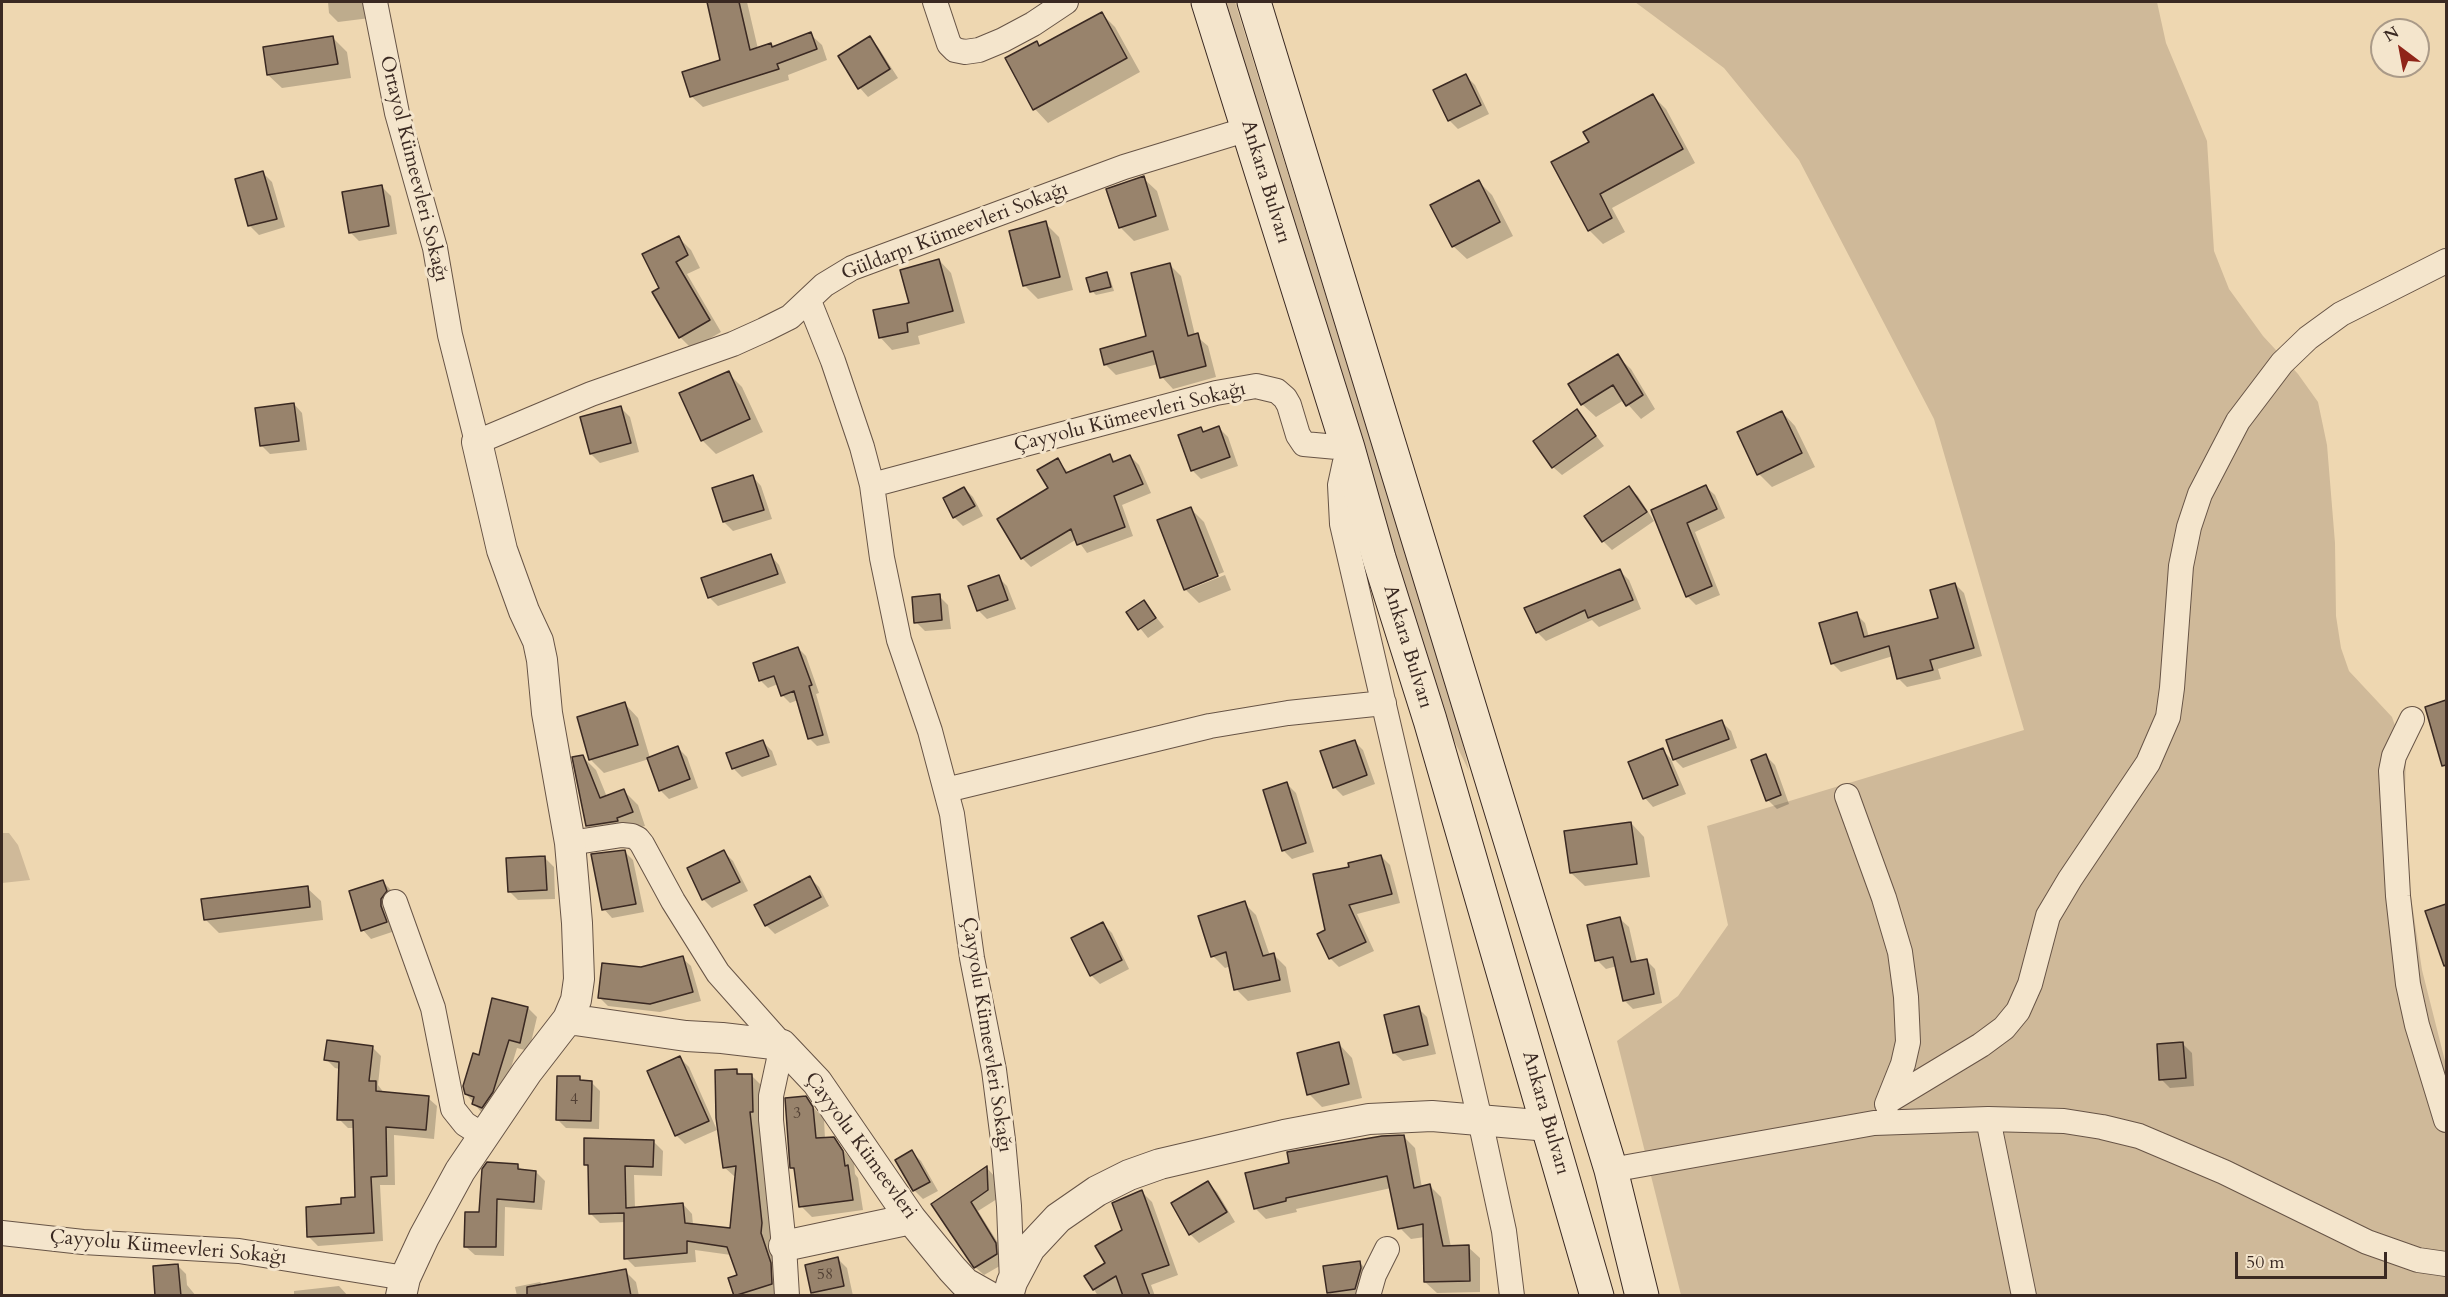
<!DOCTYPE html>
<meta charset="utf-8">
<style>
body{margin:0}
#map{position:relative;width:2448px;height:1297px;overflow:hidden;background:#eed7b1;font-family:Cardo,serif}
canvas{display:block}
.frame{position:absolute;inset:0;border:3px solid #3a2922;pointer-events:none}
.north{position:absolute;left:2370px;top:18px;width:60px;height:60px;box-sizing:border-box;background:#f4e5cc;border:2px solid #aa9a88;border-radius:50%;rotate:328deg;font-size:16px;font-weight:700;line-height:24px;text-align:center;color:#3a2922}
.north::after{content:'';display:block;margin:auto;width:21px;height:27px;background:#8f2418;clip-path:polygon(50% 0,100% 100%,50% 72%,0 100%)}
.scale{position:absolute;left:2235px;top:1252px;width:152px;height:27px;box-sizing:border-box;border:3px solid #3a2922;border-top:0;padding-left:8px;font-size:18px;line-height:21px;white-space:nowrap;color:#3a2922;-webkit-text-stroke:4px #f4e5cc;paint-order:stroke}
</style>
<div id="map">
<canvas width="2448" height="1297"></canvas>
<div class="frame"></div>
<div class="north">N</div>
<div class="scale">50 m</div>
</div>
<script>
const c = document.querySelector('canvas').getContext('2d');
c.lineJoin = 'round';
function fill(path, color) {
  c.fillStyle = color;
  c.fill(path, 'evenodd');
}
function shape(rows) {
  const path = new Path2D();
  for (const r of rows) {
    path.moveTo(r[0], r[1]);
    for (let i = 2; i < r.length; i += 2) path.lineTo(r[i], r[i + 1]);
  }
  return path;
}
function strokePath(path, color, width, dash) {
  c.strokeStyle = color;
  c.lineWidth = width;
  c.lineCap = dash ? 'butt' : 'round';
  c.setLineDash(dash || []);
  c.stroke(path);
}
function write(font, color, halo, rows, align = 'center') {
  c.font = font + ' Cardo,serif';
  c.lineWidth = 6;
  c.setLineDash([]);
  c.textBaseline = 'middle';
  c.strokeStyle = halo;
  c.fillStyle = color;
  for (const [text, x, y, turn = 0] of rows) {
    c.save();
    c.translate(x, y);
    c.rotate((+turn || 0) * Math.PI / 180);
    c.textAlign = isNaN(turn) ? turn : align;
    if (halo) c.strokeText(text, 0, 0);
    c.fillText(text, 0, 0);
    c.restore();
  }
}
const green = shape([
 [1225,2,1235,2,1458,724,1469,771,1448,728],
 [1635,2,2157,2,2166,43,2207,141,2214,251,2229,289,2263,336,2298,374,2318,402,2327,445,2335,543,2336,616,2341,648,2349,671,2392,717,2406,757,2405,792,2410,890,2422,970,2446,1065,2446,1295,1681,1295,1617,1041,1678,996,1728,925,1707,826,2024,730,1934,419,1799,160,1724,68],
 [2,833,9,833,18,845,30,880,2,883]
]);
const shadow = shape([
 [328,2,368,2,370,18,338,22,329,13],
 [708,2,747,2,758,49,771,45,773,48,810,34,822,45,827,60,788,75,789,80,703,107,691,96,722,61],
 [1102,14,1115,27,1140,72,1048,123,1035,109,1007,58,1036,43,1040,47],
 [333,38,347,52,351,78,282,88,268,75],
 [869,38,878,47,898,78,868,97,860,88],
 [1466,76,1475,85,1489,114,1458,129,1449,120],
 [1653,96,1666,109,1695,163,1612,208,1625,232,1603,244,1589,230,1591,143],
 [263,173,272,182,285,227,259,235,250,226,237,180],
 [1143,178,1157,191,1169,230,1134,241,1120,227],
 [1479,182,1492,195,1513,236,1467,259,1453,246],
 [382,187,391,196,397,234,359,241,350,232],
 [1045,223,1059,237,1073,290,1038,299,1024,285],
 [679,238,691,250,700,268,687,274,721,332,692,349,680,337,661,289],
 [939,260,951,273,965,323,918,336,920,344,892,350,880,337,911,304],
 [1170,265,1181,276,1195,335,1208,346,1216,377,1173,389,1162,377,1158,364,1116,375,1105,364,1148,337],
 [1106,274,1110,278,1114,291,1096,295,1092,291],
 [1617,356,1631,369,1655,409,1641,419,1624,400,1596,417,1582,404],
 [728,373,742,387,763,432,716,454,702,440],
 [294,404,302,413,307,450,270,454,261,445],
 [621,408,630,417,639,452,600,463,591,454],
 [1577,411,1604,446,1562,475,1553,467],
 [1782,412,1795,426,1815,467,1772,487,1759,474],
 [1200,428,1205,433,1219,428,1228,437,1238,466,1201,479,1192,470],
 [1110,456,1116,462,1130,456,1139,465,1151,493,1122,505,1133,536,1087,553,1077,539,1031,567,1022,558,999,519,1050,488,1057,460,1069,473],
 [753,477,761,486,772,519,733,531,724,522,714,489],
 [1706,487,1715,495,1725,518,1695,532,1720,595,1696,605,1687,596,1653,510],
 [964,488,973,497,983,516,963,526,954,517],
 [1629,488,1638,496,1654,521,1612,550,1603,541],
 [1191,509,1204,522,1224,572,1190,586,1190,589,1225,575,1231,590,1199,603,1185,589],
 [771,556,779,565,786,583,718,606,709,597],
 [1620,571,1629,580,1641,609,1599,627,1592,620,1546,641,1537,632],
 [998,577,1007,586,1016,609,987,619,978,610],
 [1955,584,1964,593,1982,656,1938,669,1941,679,1907,687,1898,678,1893,656,1841,672,1832,663,1856,614,1865,623,1869,637,1940,620],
 [939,596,948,605,951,629,925,631,916,622],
 [1144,602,1164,627,1148,638,1128,613],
 [798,648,806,656,819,693,816,694,830,743,817,746,809,738,798,700,790,703,782,695,778,684,768,688,760,680],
 [2446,702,2446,753,2437,745,2427,708],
 [625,704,638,718,650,758,678,748,687,757,698,788,669,799,660,790,649,759,604,773,590,759],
 [1722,722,1731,731,1737,748,1683,768,1674,759],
 [1354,741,1363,750,1375,784,1343,796,1334,787],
 [763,742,772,751,777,765,742,777,733,768],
 [1663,750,1671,759,1686,794,1653,807,1645,798],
 [582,756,596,770,607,797,624,791,638,805,645,826,601,839,587,825],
 [1766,756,1775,765,1789,804,1777,809,1768,800],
 [1287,784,1296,793,1314,852,1292,859,1283,850],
 [1631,823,1644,837,1650,877,1585,886,1571,873],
 [624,851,633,860,644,912,612,918,604,909],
 [724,852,733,861,748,891,712,908,703,899],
 [1381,856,1390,865,1400,903,1357,914,1374,951,1339,967,1330,958,1351,868],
 [545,858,554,867,555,899,518,900,509,891],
 [810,878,819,887,829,906,775,934,766,925],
 [383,882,392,891,395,931,371,939,363,930],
 [307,888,321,901,323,920,219,933,205,919],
 [1244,903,1256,915,1270,956,1274,955,1286,967,1291,992,1248,1001,1236,989,1231,966,1225,968,1213,956],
 [2446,905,2446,958,2441,952,2427,912],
 [1620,919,1629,927,1637,962,1646,960,1655,969,1662,1003,1633,1009,1624,1000,1617,966,1606,969,1597,960],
 [1103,924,1112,933,1129,969,1100,984,1091,975],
 [682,958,691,966,701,1001,660,1012,608,1006,599,997,641,969],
 [528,1008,537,1017,529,1051,517,1048,501,1101,482,1113,466,1094,480,1057],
 [1418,1008,1427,1017,1436,1054,1403,1061,1394,1053],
 [1339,1044,1352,1058,1362,1098,1322,1107,1309,1094],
 [2183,1044,2192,1053,2194,1086,2170,1088,2161,1079],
 [372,1047,381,1056,378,1085,384,1093,428,1098,437,1106,434,1139,394,1135,395,1185,380,1185,383,1241,318,1246,309,1237,343,1206,356,1198,355,1128,348,1128,339,1119,340,1069,335,1068,326,1059],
 [680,1058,689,1067,717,1130,685,1144,676,1135],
 [736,1070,742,1076,751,1075,761,1085,762,1121,759,1121,771,1233,770,1243,781,1293,773,1296,735,1296,739,1276,731,1255,695,1250,696,1262,635,1267,626,1258,626,1222,600,1223,591,1214,590,1169,585,1164,654,1142,663,1151,662,1176,634,1175,635,1208,683,1204,692,1214,693,1225,732,1229,737,1176,734,1176,724,1167],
 [579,1078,583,1082,591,1082,600,1091,599,1129,566,1128,557,1119],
 [805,1098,824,1119,825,1139,833,1138,854,1163,855,1174,858,1178,863,1210,812,1217,801,1206,796,1172,792,1168],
 [1403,1136,1415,1148,1422,1188,1430,1186,1441,1197,1451,1247,1468,1247,1480,1258,1480,1292,1437,1293,1425,1282,1425,1237,1411,1239,1400,1228,1391,1188,1296,1209,1297,1212,1266,1219,1255,1208],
 [912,1152,921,1161,938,1191,923,1199,914,1190],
 [518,1166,523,1171,536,1172,545,1181,542,1210,505,1207,504,1256,475,1255,466,1247],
 [987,1168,995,1177,997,1199,978,1211,1005,1254,1005,1263,984,1275,975,1267,933,1204],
 [1208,1183,1217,1192,1235,1222,1199,1243,1190,1234],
 [1142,1192,1152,1202,1178,1275,1151,1285,1155,1296,1098,1296,1086,1276,1107,1264],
 [838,1259,847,1268,853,1296,813,1296,807,1266],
 [1360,1263,1369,1272,1364,1296,1332,1296,1328,1292],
 [177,1265,186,1274,187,1285,196,1296,157,1296],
 [625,1271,636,1282,639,1296,517,1296,515,1287,540,1282,544,1286],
 [339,1286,348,1296,294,1296,294,1291]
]);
const building = shape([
 [707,2,739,2,750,50,771,43,772,47,811,32,817,49,777,64,779,69,690,97,682,72,720,60,707,2],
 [1102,12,1127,58,1033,110,1005,58,1037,41,1039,46,1102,12],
 [333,36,338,64,267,75,263,47,333,36],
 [870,36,890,69,858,89,838,56,870,36],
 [1466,74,1481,105,1448,121,1433,90,1466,74],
 [1653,94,1683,149,1600,194,1612,218,1588,231,1551,162,1589,142,1583,132,1653,94],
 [263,171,277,219,248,226,235,179,263,171],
 [1144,176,1156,216,1119,228,1106,189,1144,176],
 [1479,180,1500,222,1452,247,1430,205,1479,180],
 [382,185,389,226,349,233,342,192,382,185],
 [1046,221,1060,277,1023,286,1009,231,1046,221],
 [679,236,688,255,676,262,710,320,679,338,652,292,659,288,642,254,679,236],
 [939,259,953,311,907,323,908,332,879,338,873,310,909,303,900,270,939,259],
 [1170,263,1188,336,1198,333,1206,366,1160,378,1153,351,1104,365,1100,349,1146,336,1131,273,1170,263],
 [1107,272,1111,287,1090,292,1086,278,1107,272],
 [1618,354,1643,395,1626,406,1613,385,1581,405,1568,384,1618,354],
 [729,371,750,419,701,441,679,393,729,371],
 [294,403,299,441,260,446,255,408,294,403],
 [621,406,631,443,590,454,580,417,621,406],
 [1577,409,1596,436,1552,468,1533,441,1577,409],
 [1782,411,1802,453,1757,475,1737,432,1782,411],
 [1219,426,1230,457,1191,471,1178,435,1201,427,1203,432,1219,426],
 [1110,454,1113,462,1130,455,1143,484,1114,496,1125,527,1077,545,1071,529,1021,559,997,519,1048,488,1037,470,1058,458,1066,473,1110,454],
 [753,475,764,510,723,522,712,488,753,475],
 [1706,485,1717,509,1687,523,1712,586,1686,597,1651,510,1706,485],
 [1629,486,1647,512,1602,542,1584,516,1629,486],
 [964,487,975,506,953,518,943,498,964,487],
 [1191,507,1218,576,1184,590,1157,520,1191,507],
 [771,554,778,574,708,598,701,578,771,554],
 [1620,569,1633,600,1588,618,1585,610,1536,633,1524,608,1620,569],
 [999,575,1008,600,977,611,968,586,999,575],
 [1955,583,1974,648,1930,660,1933,670,1897,679,1889,646,1831,664,1819,623,1857,612,1864,637,1938,618,1930,590,1955,583],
 [940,594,942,620,914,623,912,597,940,594],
 [1144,600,1156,618,1138,630,1126,612,1144,600],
 [798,647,812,685,809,686,823,735,808,739,794,691,781,696,774,676,759,681,753,663,798,647],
 [2446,700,2446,765,2442,766,2425,707,2446,700],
 [625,702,638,745,589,760,577,717,625,702],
 [1722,720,1729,739,1673,760,1666,740,1722,720],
 [763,740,769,756,732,769,726,753,763,740],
 [1355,740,1367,775,1333,788,1320,751,1355,740],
 [678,746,690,779,659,791,647,758,678,746],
 [1663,748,1678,785,1643,799,1628,762,1663,748],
 [1766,754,1781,795,1766,801,1751,760,1766,754],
 [583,755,600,798,624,789,633,812,617,818,618,821,586,826,572,757,583,755],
 [1287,782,1306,843,1282,851,1263,790,1287,782],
 [1631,822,1637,864,1570,873,1564,831,1631,822],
 [625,850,636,904,602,910,591,854,625,850],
 [724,850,740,882,702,900,687,868,724,850],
 [1381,855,1392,894,1349,905,1366,942,1329,959,1317,934,1325,930,1313,874,1349,867,1348,863,1381,855],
 [545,856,547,890,508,892,506,858,545,856],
 [810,876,821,897,765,926,754,905,810,876],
 [383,880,387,891,381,899,381,906,387,922,361,931,349,891,383,880],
 [308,886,310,907,204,920,201,899,308,886],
 [1245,901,1263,956,1274,953,1280,980,1234,990,1226,952,1211,957,1198,916,1245,901],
 [2446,904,2446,965,2444,966,2425,911,2446,904],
 [1620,917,1631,962,1647,959,1654,994,1623,1001,1613,957,1595,961,1587,925,1620,917],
 [1103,922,1122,960,1090,976,1071,938,1103,922],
 [683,956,693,992,650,1004,598,998,602,963,641,967,683,956],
 [492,998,528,1007,520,1043,509,1040,493,1092,482,1108,472,1104,474,1097,465,1094,463,1086,473,1053,479,1055,492,998],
 [1419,1006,1428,1045,1393,1053,1384,1015,1419,1006],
 [327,1040,373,1046,369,1081,376,1081,376,1091,429,1096,426,1130,386,1127,387,1176,371,1177,374,1233,307,1237,306,1207,341,1204,341,1198,355,1197,353,1120,337,1120,339,1062,324,1060,327,1040],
 [1339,1042,1349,1084,1307,1095,1297,1053,1339,1042],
 [2183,1042,2186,1078,2159,1080,2157,1044,2183,1042],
 [680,1056,709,1121,675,1136,647,1071,680,1056],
 [737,1069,737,1074,752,1074,753,1112,750,1112,762,1223,761,1233,771,1263,772,1284,734,1296,728,1278,737,1275,727,1247,687,1241,687,1253,624,1259,624,1213,589,1214,588,1165,584,1165,584,1138,654,1140,653,1167,625,1166,626,1208,683,1203,685,1223,730,1228,736,1166,723,1168,716,1118,715,1070,737,1069],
 [557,1076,580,1076,580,1080,592,1081,591,1121,556,1120,557,1076],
 [806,1096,813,1107,816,1138,834,1137,843,1151,845,1166,848,1165,853,1200,799,1207,794,1168,790,1168,785,1098,806,1096],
 [1404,1135,1414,1188,1430,1184,1443,1246,1469,1245,1470,1281,1424,1282,1423,1224,1398,1229,1387,1176,1286,1198,1286,1201,1254,1209,1245,1173,1289,1163,1287,1152,1382,1136,1404,1135],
 [912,1150,930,1182,913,1191,895,1160,912,1150],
 [487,1162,518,1164,518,1169,536,1171,534,1202,497,1199,496,1247,464,1247,465,1212,479,1212,482,1169,487,1162],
 [987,1166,988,1190,971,1202,996,1243,997,1254,974,1268,931,1204,987,1166],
 [1208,1181,1227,1212,1189,1235,1171,1203,1208,1181],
 [1142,1190,1169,1265,1142,1274,1150,1296,1123,1296,1116,1276,1093,1290,1084,1276,1105,1263,1095,1246,1122,1230,1112,1203,1142,1190],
 [838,1257,844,1286,811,1293,805,1265,838,1257],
 [1360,1261,1361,1268,1355,1289,1327,1293,1323,1266,1360,1261],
 [178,1264,181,1296,155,1296,153,1266,178,1264],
 [626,1269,631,1296,527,1296,527,1287,626,1269]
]);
const minor = shape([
 [375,2,397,113,435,248,450,335,477,442,591,394,733,344,764,330,790,317,824,285,852,268,1124,167,1248,129],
 [935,2,949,44,955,50,965,52,979,50,1003,40,1033,24,1066,2],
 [809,301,833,361,862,447,872,485,882,558,899,640,930,731,952,814,972,958,994,1070,1003,1140,1009,1206,1012,1282],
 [872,485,1216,393,1256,386,1277,391,1285,398,1289,405,1298,435,1304,444,1348,448,1340,485,1342,524,1480,1120,1504,1231,1512,1296],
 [2412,719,2394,756,2391,771,2398,896,2408,984,2417,1025,2446,1120],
 [946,790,1210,726,1288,713,1384,703],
 [1847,796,1884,898,1900,952,1906,997,1908,1042,1903,1064,1887,1104],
 [570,843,622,835,632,836,638,839,642,844,673,901,718,973,782,1045,771,1096,771,1120,784,1246,787,1296],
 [395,902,433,1008,453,1109,465,1124,484,1136],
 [1890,1100,1981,1045,2004,1028,2018,1011,2030,984,2048,916,2070,879,2148,763,2168,717,2172,688,2181,566,2189,527,2200,494,2238,421,2282,363,2308,338,2341,314,2446,261],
 [1988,1119,2024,1296],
 [1611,1170,1874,1123,1988,1119,2064,1121,2102,1127,2139,1136,2224,1172,2367,1242,2418,1260,2446,1264],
 [2,1233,83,1242,239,1251,405,1278],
 [1368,1296,1374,1275,1387,1249]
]);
const tertiary = shape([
 [568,1019,686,1036,722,1038,782,1045,817,1082,911,1219,952,1269,965,1283,988,1296],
 [784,1246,911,1219],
 [401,1296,405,1278,424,1237,460,1171,527,1072,568,1019,576,1000,579,979,577,923,570,843,547,713,542,660,538,641,524,611,502,550,477,442],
 [1008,1296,1012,1282,1030,1248,1058,1218,1097,1191,1129,1175,1160,1164,1284,1135,1369,1119,1432,1116,1549,1126]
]);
const secondary = shape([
 [1208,2,1348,448,1379,558,1430,720,1597,1296],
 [1254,2,1611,1170,1642,1296]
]);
const numberNames = [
 ["4",574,1100],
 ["3",797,1114],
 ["58",825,1275]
];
const streetNames = [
 ["Ortayol Kümeevleri Sokağı",413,169,76],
 ["Ankara Bulvarı",1265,182,73],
 ["Güldarpı Kümeevleri Sokağı",955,232,-21],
 ["Çayyolu Kümeevleri Sokağı",1130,418,-14],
 ["Ankara Bulvarı",1407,647,73],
 ["Çayyolu Kümeevleri Sokağı",986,1035,81],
 ["Ankara Bulvarı",1545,1113,74],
 ["Çayyolu Kümeevleri",860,1146,54],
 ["Çayyolu Kümeevleri Sokağı",168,1248,5]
];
fill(green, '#cfb999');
fill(shadow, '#0003');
fill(building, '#98836c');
strokePath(building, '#3a2922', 1.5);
strokePath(minor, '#675446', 26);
strokePath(tertiary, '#675446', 32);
strokePath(secondary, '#3a2922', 35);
strokePath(minor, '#f4e5cc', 24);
strokePath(tertiary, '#f4e5cc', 30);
strokePath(secondary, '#f4e5cc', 33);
write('16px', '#524034', null, numberNames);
write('20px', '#3a2922', '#f4e5cc', streetNames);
</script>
